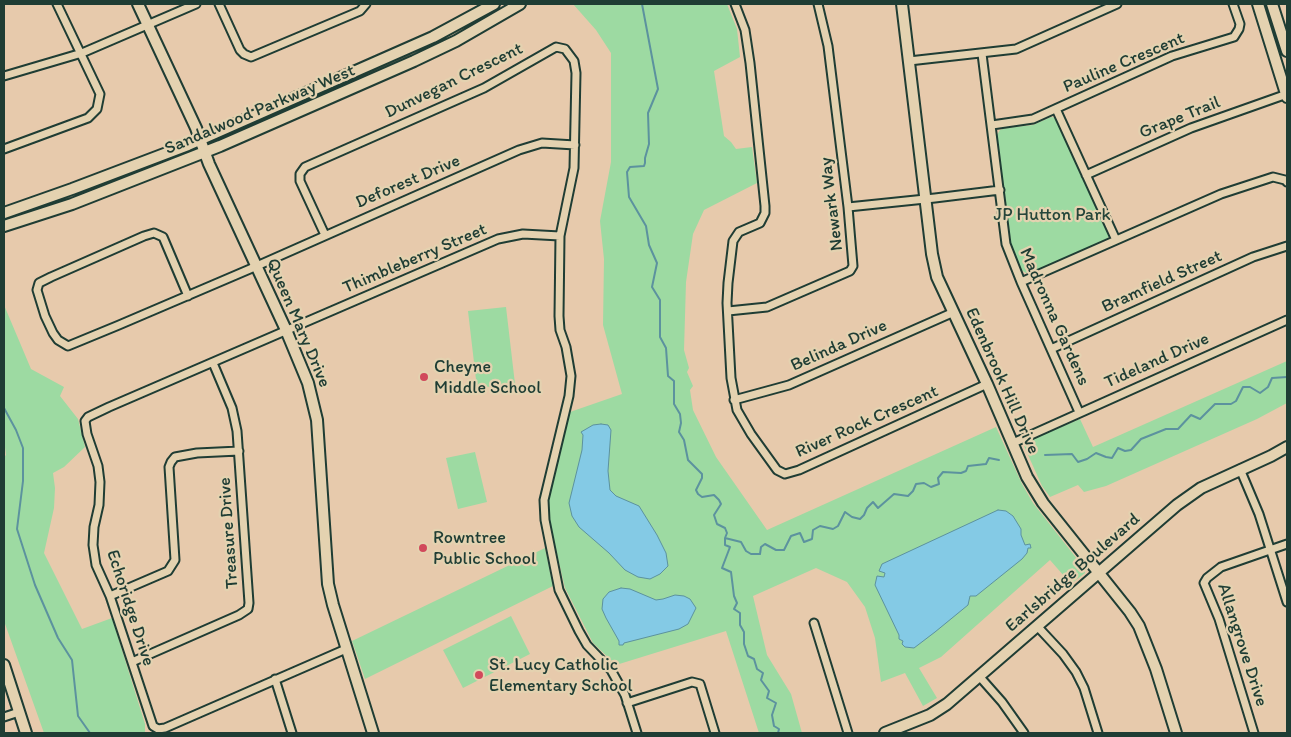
<!DOCTYPE html>
<style>
body{margin:0}
#map{position:relative;width:1291px;height:737px;overflow:hidden;background:#e7caac;font-family:Itim,sans-serif}
canvas{display:block}
.frame{position:absolute;inset:0;border:5px solid #1f3d34;pointer-events:none}
</style>
<div id="map">
<canvas width="1291" height="737"></canvas>
<div class="frame"></div>
</div>
<script>
const c = document.querySelector('canvas').getContext('2d');
c.lineJoin = 'round';
function fill(path, color) {
  c.fillStyle = color;
  c.fill(path, 'evenodd');
}
function shape(rows) {
  const path = new Path2D();
  for (const r of rows) {
    path.moveTo(r[0], r[1]);
    for (let i = 2; i < r.length; i += 2) path.lineTo(r[i], r[i + 1]);
  }
  return path;
}
function strokePath(path, color, width, dash) {
  c.strokeStyle = color;
  c.lineWidth = width;
  c.lineCap = dash ? 'butt' : 'round';
  c.setLineDash(dash || []);
  c.stroke(path);
}
function write(font, color, halo, rows, align = 'center') {
  c.font = font + ' Itim,sans-serif';
  c.lineWidth = 4.5;
  c.setLineDash([]);
  c.textBaseline = 'middle';
  c.strokeStyle = halo;
  c.fillStyle = color;
  for (const [text, x, y, turn = 0] of rows) {
    c.save();
    c.translate(x, y);
    c.rotate((+turn || 0) * Math.PI / 180);
    c.textAlign = isNaN(turn) ? turn : align;
    if (halo) c.strokeText(text, 0, 0);
    c.fillText(text, 0, 0);
    c.restore();
  }
}
const green = shape([
 [573,4,727,4,737,29,740,57,714,71,724,136,731,142,736,149,752,147,757,183,704,210,693,234,686,282,684,350,689,368,687,372,693,386,690,390,693,410,716,457,767,530,996,427,1022,484,1033,503,1085,569,1085,573,1071,584,1050,560,941,657,919,668,937,698,923,706,905,673,881,682,875,638,865,607,847,582,816,568,753,596,767,655,791,694,802,733,759,733,726,631,616,665,593,643,565,588,550,524,548,502,570,412,622,394,603,325,604,259,600,221,611,162,611,53,596,30],
 [1051,117,1057,118,1057,123,1110,235,1105,241,1033,273,1026,273,1021,270,1011,244,997,135,1000,130,1005,128,1033,125],
 [4,305,31,369,64,387,60,396,78,419,85,447,64,467,53,473,55,488,54,508,44,553,82,629,112,618,145,724,145,733,44,733,4,621,4,457,6,455,4,440],
 [506,307,515,384,477,388,468,311],
 [1287,361,1287,403,1257,419,1106,486,1084,492,1078,485,1050,497,1042,486,1024,446,1027,441,1080,419,1093,447],
 [475,452,487,502,458,509,446,458],
 [545,548,553,586,365,679,352,641],
 [511,616,530,654,463,688,443,650]
]);
const water = shape([
 [601,424,608,425,611,430,608,471,610,490,616,496,639,506,657,535,666,553,668,566,660,574,650,579,638,577,625,570,609,553,579,527,572,516,569,503,582,450,583,435,581,432,593,425,601,424],
 [998,510,1006,511,1013,516,1021,529,1021,535,1025,545,1030,544,1031,548,1028,548,1027,553,1022,559,976,596,970,596,968,605,935,632,914,648,905,647,902,644,903,641,899,639,899,635,875,585,877,576,884,577,885,573,879,571,882,564,998,510],
 [621,588,630,589,656,600,663,599,675,595,684,596,690,599,696,608,688,624,679,629,624,643,623,645,619,645,619,641,606,618,602,609,603,599,609,592,621,588]
]);
const stream = shape([
 [642,4,658,89,648,113,649,144,645,158,645,163,644,166,630,167,627,172,629,197,646,226,649,245,657,263,652,287,660,300,660,337,666,348,668,376,674,381,674,404,680,414,681,423,679,432,684,440,688,460,702,474,702,478,696,490,698,494,702,497,714,495,719,500,721,504,714,515,717,524,725,528,727,533,725,538,725,545,730,547,722,568,731,572,734,596,737,603,734,609,740,613,740,625,744,632,744,644,748,656,754,659,757,669,763,673,761,680,769,691,767,698,776,703,772,715,774,726,779,729,778,733],
 [4,408,16,430,23,448,23,481,17,529,35,585,58,638,72,660,78,716,90,733],
 [1045,455,1072,454,1078,462,1087,459,1096,453,1106,457,1112,458,1118,448,1125,451,1131,450,1141,439,1166,429,1178,429,1191,415,1200,419,1215,404,1231,404,1236,401,1243,387,1250,387,1260,393,1268,387,1272,378,1287,377],
 [725,538,741,542,746,551,751,554,760,554,761,547,765,544,776,550,784,550,791,536,800,533,804,542,812,539,813,530,820,526,833,529,838,526,845,512,852,517,860,519,864,515,867,508,873,502,878,508,894,494,908,496,913,491,916,484,924,483,931,487,939,484,938,478,943,472,961,473,966,471,968,466,986,464,989,458,999,460]
]);
const street = shape([
 [219,4,240,50,244,54,251,57,360,11,366,4],
 [735,4,745,30,750,63,765,206,765,213,760,223,739,232,733,241,728,283,727,303,731,378,737,410,751,434,777,470,785,474,799,470,987,384],
 [982,54,1006,244,1021,282,1079,412],
 [909,61,1016,49,1117,4],
 [4,76,82,53,196,4],
 [1056,109,1116,240],
 [992,125,1033,119,1172,56,1234,37,1239,29,1240,24,1233,4],
 [4,149,88,118,97,109,100,94,57,4],
 [1086,175,1191,128,1287,94],
 [848,207,935,198,1000,190],
 [325,235,300,181,300,174,305,167,484,88,556,47,565,49,574,61,576,73,574,168,560,236,559,316,560,330,566,347,571,376,569,396,544,500,545,520,559,590,579,631,587,645,611,670,625,695,637,733],
 [1021,282,1221,194,1273,177,1285,180,1287,182],
 [188,296,163,237,154,233,144,236,51,277,39,283,37,290,45,316,53,333,58,340,68,346,119,325,250,269,519,150,542,143,575,145],
 [728,311,767,307,850,271,853,266,848,207,828,46,818,4],
 [1051,349,1253,257,1287,246],
 [734,400,789,385,954,312],
 [1013,443,1287,320],
 [1240,469,1259,514,1287,602],
 [110,596,168,571,175,560,169,467,171,462,175,457,197,453,239,451],
 [814,623,848,733],
 [1037,626,1063,654,1076,672,1084,688,1098,733],
 [346,649,165,728,158,729,153,726,110,596,96,565,93,545,94,527,99,505,100,482,98,466,87,434,85,421,88,417,109,407,498,239,523,234,560,236],
 [132,662,239,615,248,609,249,603,237,431,232,408,213,363],
 [979,676,1002,702,1024,733],
 [275,679,292,733],
 [627,703,692,682,700,684,715,733],
 [4,717,19,712],
 [1254,733,1219,619,1204,583,1207,578,1221,567,1287,544]
]);
const secondary = shape([
 [138,4,196,128,209,164,286,330,308,383,317,420,328,584,333,605,373,733],
 [902,4,932,254,937,277,987,384,1027,477,1043,503,1130,612,1139,626,1156,669,1176,733],
 [1258,4,1287,97],
 [1272,4,1287,51],
 [4,213,72,189,188,145,433,37,494,4],
 [4,226,72,204,220,146,414,61,456,41,520,4],
 [4,665,26,733],
 [885,733,930,715,947,704,1177,505,1201,488,1271,456,1287,447]
]);
const markers = [
 [424,377,5,"#d1495b"],
 [423,548,5,"#d1495b"],
 [479,675,5,"#d1495b"]
];
const streetNames = [
 ["Pauline Crescent",1124,63,-23],
 ["Dunvegan Crescent",454,81,-26],
 ["Sandalwood Parkway West",260,110,-23],
 ["Grape Trail",1180,118,-22],
 ["Deforest Drive",408,182,-23],
 ["Newark Way",832,204,-97],
 ["Thimbleberry Street",415,259,-23],
 ["Bramfield Street",1162,282,-24],
 ["Madronna Gardens",1054,317,66],
 ["Queen Mary Drive",298,323,67],
 ["Belinda Drive",839,346,-24],
 ["Tideland Drive",1157,361,-24],
 ["Edenbrook Hill Drive",1002,381,66],
 ["River Rock Crescent",867,422,-24],
 ["Treasure Drive",229,533,-94],
 ["Earlsbridge Boulevard",1073,573,-41],
 ["Echoridge Drive",130,608,72],
 ["Allangrove Drive",1242,645,72]
];
const parkNames = [
 ["JP Hutton Park",1052,215]
];
const poiNames = [
 ["Cheyne",434,367],
 ["Middle School",434,388],
 ["Rowntree",433,538],
 ["Public School",433,559],
 ["St. Lucy Catholic",489,665],
 ["Elementary School",489,686]
];
fill(green, '#9ddaa2');
fill(water, '#84cae5');
strokePath(water, '#5c929e', 1);
strokePath(stream, '#5c929e', 2);
strokePath(street, '#1f3d34', 11);
strokePath(secondary, '#1f3d34', 14);
strokePath(street, '#e4d2b0', 7);
strokePath(secondary, '#e4d2b0', 10);
for (const [x, y, r, color] of markers) {
  const dot = new Path2D();
  dot.arc(x, y, r, 0, 2 * Math.PI);
  c.fillStyle = color;
  c.fill(dot);
  strokePath(dot, '#e4d2b0', 2);
}
write('18px', '#1f3d34', '#e4d2b0', streetNames);
write('18px', '#25453a', '#e4d2b0', parkNames);
write('18px', '#1f3d34', '#e4d2b0', poiNames, 'left');
</script>
